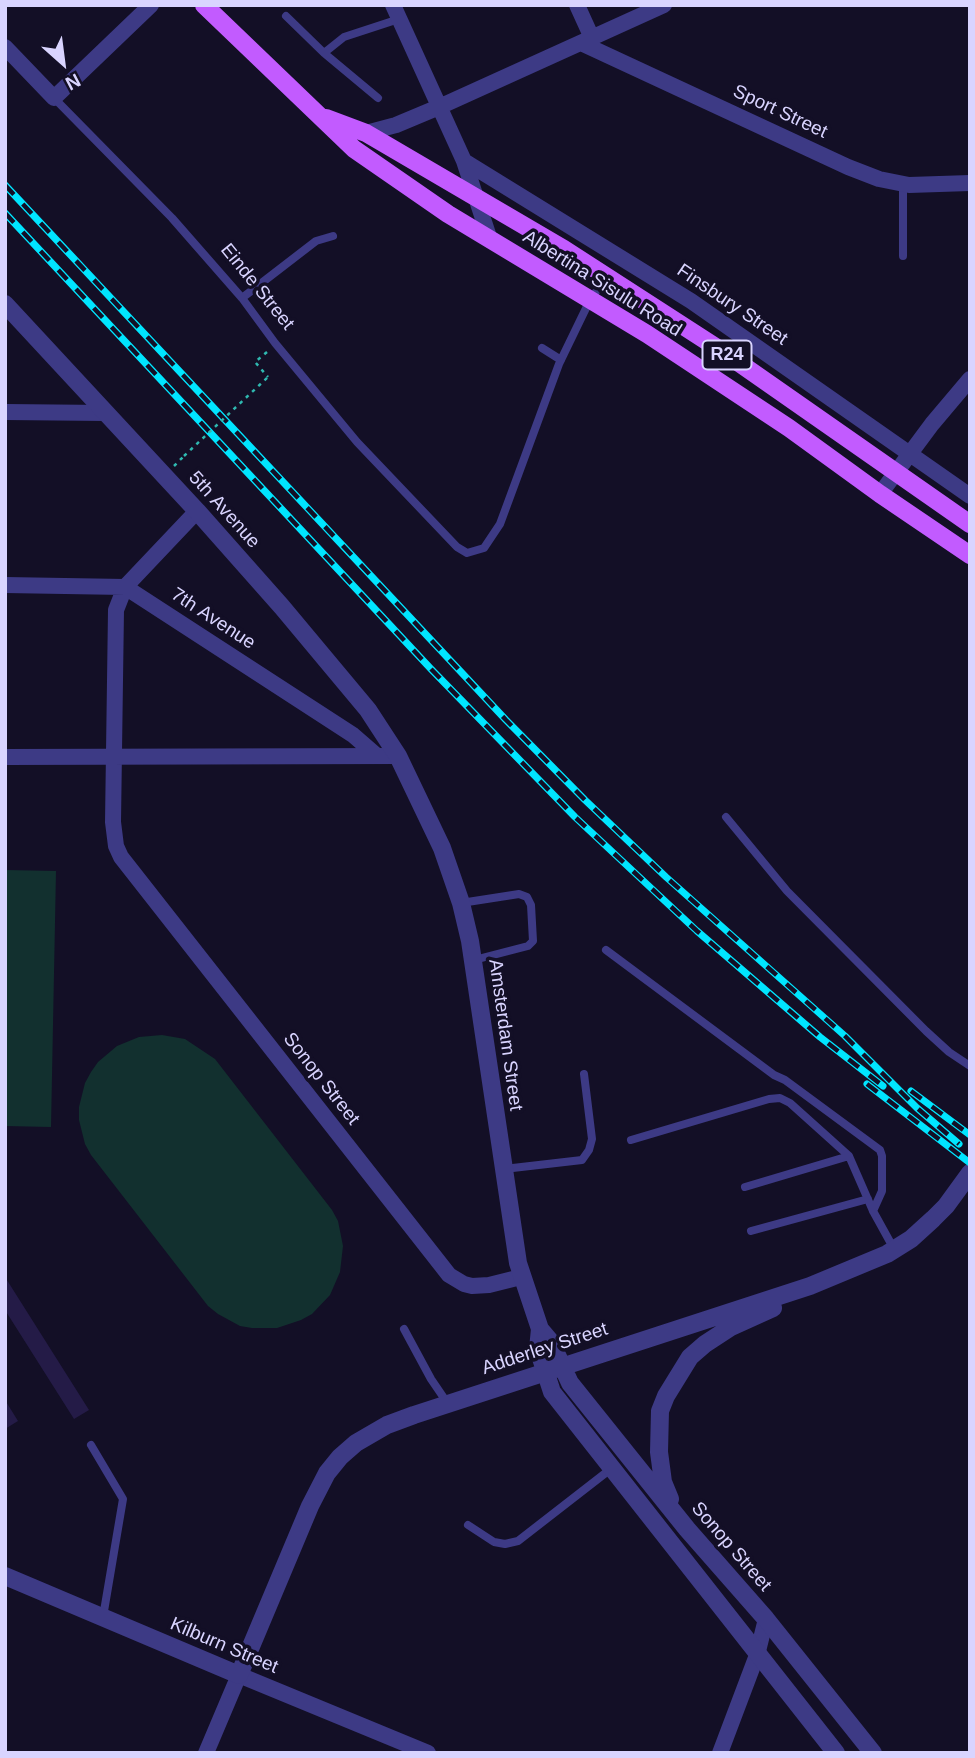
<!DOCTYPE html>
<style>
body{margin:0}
#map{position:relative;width:975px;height:1758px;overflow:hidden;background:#130f26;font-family:Arial,sans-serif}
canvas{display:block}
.frame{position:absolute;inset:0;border:7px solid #d9d4ff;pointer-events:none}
.north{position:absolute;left:28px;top:28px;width:70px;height:70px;-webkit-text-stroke:5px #130f26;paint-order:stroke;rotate:152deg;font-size:19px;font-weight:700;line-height:28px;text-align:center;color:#d9d4ff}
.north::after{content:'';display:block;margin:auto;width:24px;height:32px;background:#d9d4ff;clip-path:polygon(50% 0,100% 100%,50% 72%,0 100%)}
</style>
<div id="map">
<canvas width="975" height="1758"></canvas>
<div class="frame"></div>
<div class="north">N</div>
</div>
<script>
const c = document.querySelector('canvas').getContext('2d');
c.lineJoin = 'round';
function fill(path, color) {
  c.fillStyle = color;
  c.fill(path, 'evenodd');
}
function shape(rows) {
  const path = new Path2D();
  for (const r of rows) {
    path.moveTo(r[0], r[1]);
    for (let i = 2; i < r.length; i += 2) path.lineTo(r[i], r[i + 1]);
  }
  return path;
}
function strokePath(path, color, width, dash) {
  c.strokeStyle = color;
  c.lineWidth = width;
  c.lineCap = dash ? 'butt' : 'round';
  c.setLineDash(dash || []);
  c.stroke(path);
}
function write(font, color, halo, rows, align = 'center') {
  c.font = font + ' Arial,sans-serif';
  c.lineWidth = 7;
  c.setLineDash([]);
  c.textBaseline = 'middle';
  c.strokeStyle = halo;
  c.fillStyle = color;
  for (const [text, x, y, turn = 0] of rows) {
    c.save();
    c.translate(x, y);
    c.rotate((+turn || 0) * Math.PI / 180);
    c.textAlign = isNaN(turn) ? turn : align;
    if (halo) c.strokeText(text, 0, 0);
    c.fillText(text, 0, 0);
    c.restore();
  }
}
const green = shape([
 [5,870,56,871,51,1127,5,1126],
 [162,1035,185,1039,215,1059,332,1210,338,1221,343,1246,340,1272,330,1295,312,1314,301,1320,277,1328,252,1328,240,1326,218,1314,208,1306,91,1155,85,1144,79,1120,79,1107,85,1083,91,1072,98,1062,117,1046,139,1037]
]);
const building = shape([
 [5,1277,89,1410,74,1419,5,1310],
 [5,1400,18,1421,5,1429]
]);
const path = shape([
 [267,352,255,362,268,377],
 [174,466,184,456]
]);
const service = shape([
 [286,16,324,53,378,98],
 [324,53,344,37,399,19],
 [54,98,172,218,242,298,275,343,357,442,457,547,467,553,484,548,500,524,559,364,590,300,606,278],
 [903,256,903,185],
 [242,298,316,241,333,236],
 [542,348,561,360],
 [726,817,787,891,926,1031,949,1052,970,1066],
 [461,903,519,894,527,897,531,905,533,941,528,946,474,960],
 [606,950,774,1075,785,1080,880,1150,882,1156,882,1191,873,1211],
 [631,1140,769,1099,780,1098,790,1103,849,1156,873,1211,894,1249],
 [504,1169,582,1160,589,1150,592,1139,584,1074],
 [745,1187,849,1156],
 [751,1231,868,1199],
 [404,1329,431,1379,448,1404],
 [91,1445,123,1499,103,1617],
 [468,1525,494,1542,505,1544,518,1541,612,1468]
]);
const minor = shape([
 [393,5,464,161,490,240],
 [577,5,592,38],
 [581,43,848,167,879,179,909,185,970,183],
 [5,47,54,98,151,5],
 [366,133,396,125,439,107,664,5],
 [464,161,691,301,970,496],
 [5,412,106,413],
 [880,494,932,424,970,379],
 [197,511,125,587,116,610,113,822,116,846,121,857,449,1275,464,1284,472,1286,489,1285,521,1277],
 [5,585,125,587,353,735,376,755],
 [5,757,398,756],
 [206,1753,239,1675,428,1753],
 [720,1753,757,1655,766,1619]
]);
const tertiary = shape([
 [5,304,197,511,282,607,368,710,398,756,442,848,461,903,470,941,518,1263,540,1329,551,1342,570,1383,687,1529,766,1619,873,1753],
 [540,1329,538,1349,552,1392,836,1753],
 [670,1499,663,1482,659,1452,660,1411,666,1396,690,1357,705,1344,731,1327,773,1308],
 [5,1576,239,1675,310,1506,327,1473,340,1457,356,1443,387,1425,414,1415,810,1286,887,1254,911,1239,933,1219,946,1206,970,1173]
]);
const primary = shape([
 [204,5,354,149,448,214,647,334,789,428,880,494,970,555],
 [326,118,366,133,564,249,725,353,970,524]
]);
const rail = shape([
 [5,185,506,720,585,800,666,877,845,1036,917,1108,959,1144],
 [5,213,431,669,575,817,697,931,820,1037,883,1086],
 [867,1084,970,1163],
 [911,1091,970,1135]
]);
const pathBridge = shape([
 [184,456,268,377]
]);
const shields = [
 [727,355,49]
];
const shieldNames = [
 ["R24",727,355]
];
const streetNames = [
 ["Sport Street",780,112,25],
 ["Albertina Sisulu Road",602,284,32],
 ["Einde Street",257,287,51],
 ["Finsbury Street",732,305,34],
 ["5th Avenue",224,510,48],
 ["7th Avenue",213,619,33],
 ["Amsterdam Street",505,1035,82],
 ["Sonop Street",321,1079,52],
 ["Adderley Street",545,1349,-18],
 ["Sonop Street",731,1547,49],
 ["Kilburn Street",224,1646,23]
];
fill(green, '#12302f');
fill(building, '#241b47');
strokePath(path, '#2fb8b0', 2.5, [3.5, 5]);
strokePath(service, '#3d3a85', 8);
strokePath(minor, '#3d3a85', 16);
strokePath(tertiary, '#3d3a85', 18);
strokePath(primary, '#c25bff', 18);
strokePath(rail, '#00e5ff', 7);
strokePath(rail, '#130f26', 4.5, [13]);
strokePath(pathBridge, '#2fb8b0', 2.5, [3.5, 5]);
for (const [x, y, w] of shields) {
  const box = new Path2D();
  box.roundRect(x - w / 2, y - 14.5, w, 29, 5);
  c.fillStyle = '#130f26';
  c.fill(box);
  strokePath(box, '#d9d4ff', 2);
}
write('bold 18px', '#d9d4ff', null, shieldNames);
write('19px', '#d9d4ff', '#130f26', streetNames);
</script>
